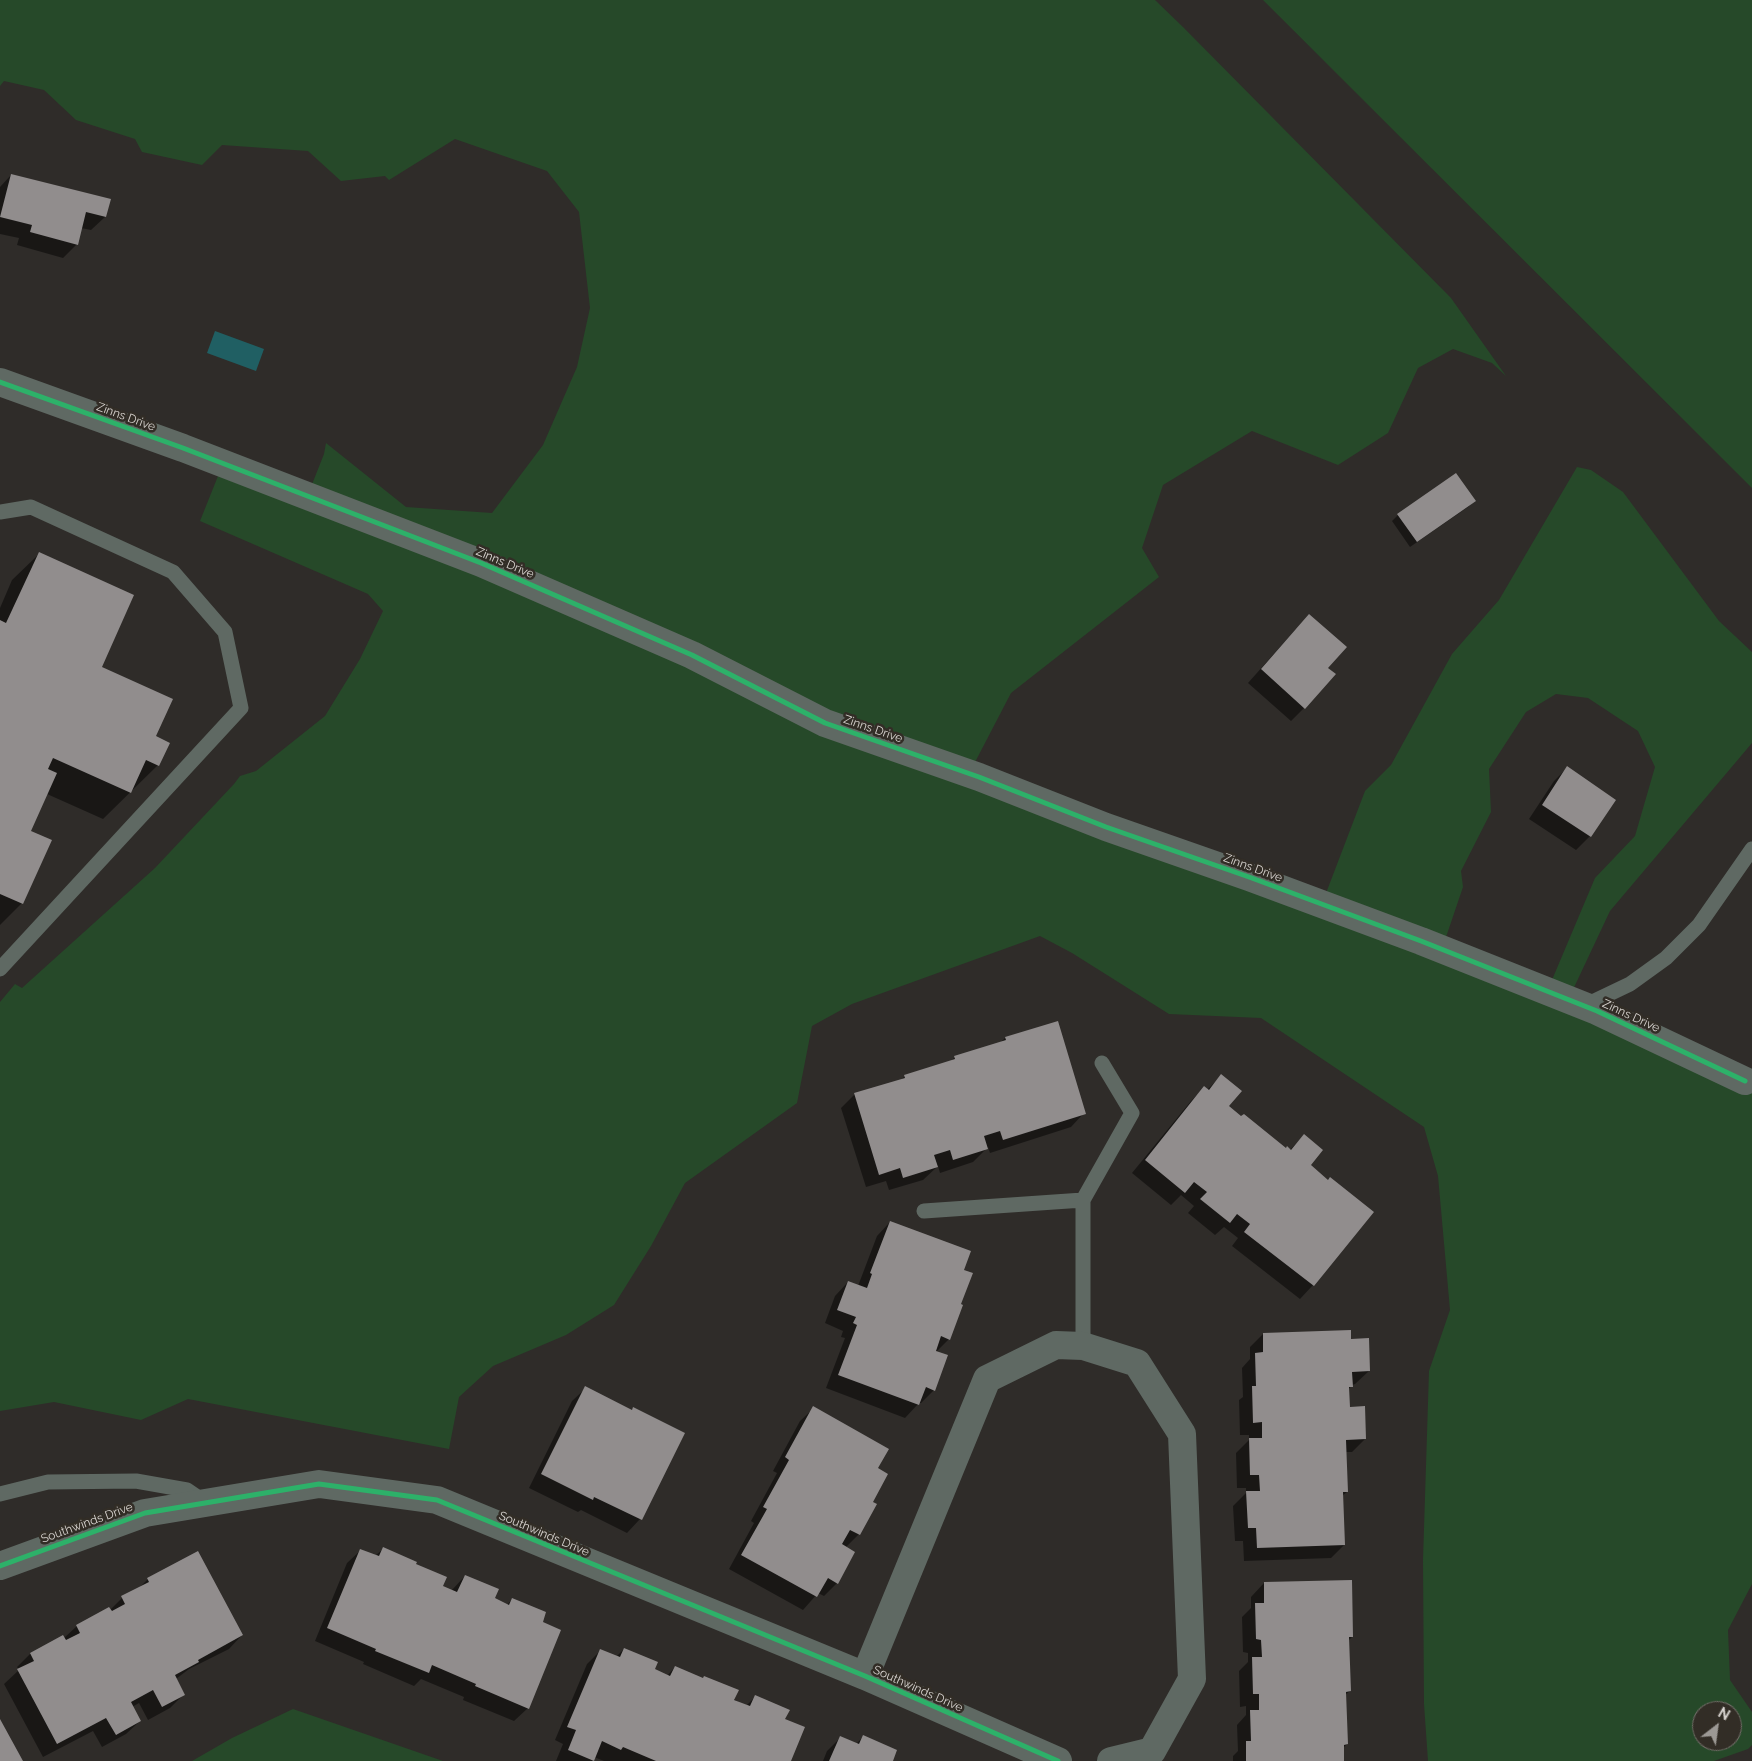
<!DOCTYPE html>
<style>
body{margin:0}
#map{position:relative;width:1752px;height:1761px;overflow:hidden;background:#2f2c29;font-family:Raleway,sans-serif}
canvas{display:block}
.north{position:absolute;left:1692px;top:1701px;width:50px;height:50px;box-sizing:border-box;background:#322d26;border:1px solid #746f6a;border-radius:50%;rotate:30deg;font-size:14px;font-weight:700;line-height:20px;text-align:center;color:#d7d3cf}
.north::after{content:'';display:block;margin:auto;width:18px;height:22px;background:#9c9995;clip-path:polygon(50% 0,100% 100%,50% 72%,0 100%)}
</style>
<div id="map">
<canvas width="1752" height="1761"></canvas>
<div class="north">N</div>
</div>
<script>
const c = document.querySelector('canvas').getContext('2d');
c.lineJoin = 'round';
function fill(path, color) {
  c.fillStyle = color;
  c.fill(path, 'evenodd');
}
function shape(rows) {
  const path = new Path2D();
  for (const r of rows) {
    path.moveTo(r[0], r[1]);
    for (let i = 2; i < r.length; i += 2) path.lineTo(r[i], r[i + 1]);
  }
  return path;
}
function strokePath(path, color, width, dash) {
  c.strokeStyle = color;
  c.lineWidth = width;
  c.lineCap = dash ? 'butt' : 'round';
  c.setLineDash(dash || []);
  c.stroke(path);
}
function write(font, color, halo, rows, align = 'center') {
  c.font = font + ' Raleway,sans-serif';
  c.lineWidth = 5;
  c.setLineDash([]);
  c.textBaseline = 'middle';
  c.strokeStyle = halo;
  c.fillStyle = color;
  for (const [text, x, y, turn = 0] of rows) {
    c.save();
    c.translate(x, y);
    c.rotate((+turn || 0) * Math.PI / 180);
    c.textAlign = isNaN(turn) ? turn : align;
    if (halo) c.strokeText(text, 0, 0);
    c.fillText(text, 0, 0);
    c.restore();
  }
}
const green = shape([
 [0,0,1155,0,1183,27,1451,298,1506,376,1492,363,1453,349,1418,368,1388,433,1338,465,1252,431,1163,485,1142,548,1159,577,1011,693,972,768,1323,901,1365,791,1391,765,1452,654,1499,600,1577,467,1591,470,1623,492,1719,621,1752,652,1752,743,1610,911,1570,996,1752,1083,1752,1584,1728,1630,1730,1680,1752,1712,1752,1745,1748,1749,1714,1761,1428,1761,1424,1704,1423,1560,1429,1371,1450,1310,1438,1176,1424,1127,1261,1018,1169,1014,1072,953,1040,936,852,1004,812,1026,797,1103,685,1183,651,1246,614,1305,566,1335,493,1366,459,1397,449,1449,188,1399,141,1420,54,1402,0,1411,0,1002,15,984,22,988,155,868,234,784,240,776,256,771,325,716,360,659,383,611,368,594,200,521,218,476,303,507,324,454,326,443,406,507,492,513,543,445,577,367,590,308,579,212,547,171,455,139,389,180,385,176,341,181,308,151,222,145,202,165,142,152,135,139,76,120,44,90,4,81,0,86],
 [1556,694,1588,698,1638,731,1655,767,1635,836,1595,878,1549,987,1444,943,1463,887,1461,871,1491,812,1489,769,1526,712],
 [1702,1711,1732,1711,1732,1741,1702,1741],
 [1263,0,1752,0,1752,488],
 [293,1709,443,1761,192,1761,232,1738]
]);
const water = shape([
 [215,331,264,349,256,371,207,353]
]);
const shadow = shape([
 [11,175,109,200,105,217,91,230,81,228,77,244,63,258,17,245,19,238,0,234,0,187],
 [1474,501,1468,507,1410,547,1392,521,1398,515],
 [39,554,101,667,155,737,158,765,103,819,47,794,29,832,22,903,0,925,0,608,12,580],
 [1296,629,1304,708,1291,721,1248,683],
 [1567,768,1614,800,1590,836,1576,850,1529,819,1554,781],
 [1057,1022,1084,1113,1071,1127,990,1153,988,1147,973,1162,940,1173,938,1166,923,1180,889,1190,886,1181,866,1187,841,1108,855,1094,901,1080,905,1076,949,1063,955,1057,1000,1043,1005,1038],
 [1221,1076,1228,1107,1286,1150,1290,1150,1304,1135,1309,1166,1313,1285,1300,1299,1232,1246,1238,1238,1224,1227,1215,1235,1188,1213,1194,1206,1181,1195,1171,1205,1132,1173,1191,1101,1204,1088,1207,1090],
 [890,1222,962,1270,949,1339,936,1352,934,1390,921,1403,919,1403,905,1418,826,1388,845,1338,841,1337,843,1331,825,1323,835,1296,848,1282,858,1286,877,1236],
 [1263,1334,1350,1340,1369,1371,1355,1384,1352,1385,1348,1390,1349,1408,1365,1439,1352,1452,1346,1452,1347,1492,1342,1496,1344,1545,1331,1558,1244,1561,1243,1541,1235,1541,1233,1506,1246,1493,1246,1488,1237,1488,1236,1453,1249,1440,1249,1435,1240,1435,1239,1400,1243,1397,1242,1368,1250,1359,1250,1347],
 [586,1388,631,1411,683,1433,640,1519,627,1533,581,1510,578,1512,529,1488,572,1401],
 [814,1408,876,1469,871,1502,876,1505,859,1534,845,1548,837,1583,824,1596,818,1593,803,1610,729,1569,754,1523,751,1521,777,1473,773,1471,800,1421],
 [383,1549,415,1565,442,1587,451,1591,465,1576,493,1599,507,1605,512,1599,541,1622,528,1708,514,1721,463,1700,464,1697,421,1679,414,1686,363,1664,364,1662,315,1641,347,1563,361,1550,375,1556],
 [148,1579,242,1635,229,1649,189,1669,176,1679,184,1694,170,1708,148,1720,139,1703,132,1707,140,1721,126,1734,102,1747,93,1731,43,1757,4,1684,19,1670,17,1667,30,1654,64,1638,77,1626,110,1610,122,1598,137,1590],
 [1264,1583,1352,1637,1348,1641,1350,1691,1345,1695,1347,1744,1343,1748,1343,1761,1233,1761,1233,1756,1238,1751,1237,1725,1246,1715,1246,1706,1240,1707,1239,1671,1248,1662,1248,1653,1243,1652,1242,1617,1251,1608,1251,1597],
 [624,1649,654,1670,667,1676,675,1667,746,1706,755,1697,784,1720,790,1761,604,1761,594,1757,592,1761,556,1761,563,1744,555,1740,587,1664,600,1651,616,1657],
 [863,1737,891,1761,823,1761,827,1751,840,1738,856,1744]
]);
const building = shape([
 [11,174,111,199,106,217,86,212,78,245,30,232,32,225,0,217],
 [1456,473,1476,501,1417,542,1397,514],
 [39,552,134,595,102,667,173,699,156,736,170,743,159,766,146,760,131,793,53,758,48,769,57,773,31,831,52,840,23,904,0,894,0,620,6,623],
 [1309,614,1347,647,1328,668,1336,674,1305,709,1261,669],
 [1567,766,1616,800,1591,837,1542,805],
 [1058,1021,1086,1114,1003,1140,1000,1131,984,1136,988,1149,953,1160,950,1150,934,1155,938,1167,903,1178,900,1168,879,1175,854,1093,905,1078,904,1075,955,1059,954,1056,1006,1040,1005,1037],
 [1221,1074,1242,1091,1229,1106,1241,1116,1244,1114,1286,1148,1287,1146,1291,1150,1304,1134,1323,1150,1311,1165,1328,1180,1330,1177,1374,1212,1314,1286,1244,1232,1250,1224,1237,1214,1230,1223,1200,1199,1207,1192,1194,1182,1185,1193,1145,1160,1204,1086,1209,1090],
 [890,1221,971,1251,964,1270,973,1273,961,1304,963,1305,950,1340,941,1336,936,1351,948,1355,935,1391,926,1387,919,1405,838,1375,857,1325,853,1323,856,1317,837,1310,848,1281,867,1288,872,1274,870,1273],
 [1351,1330,1351,1339,1369,1338,1370,1371,1352,1372,1353,1387,1349,1387,1350,1407,1365,1406,1366,1439,1346,1440,1348,1492,1343,1492,1345,1545,1257,1548,1256,1528,1248,1528,1246,1491,1260,1491,1259,1475,1250,1475,1249,1438,1262,1438,1262,1422,1253,1423,1252,1386,1256,1386,1255,1353,1263,1352,1263,1333],
 [585,1386,632,1410,633,1407,685,1433,642,1520,594,1497,593,1500,541,1474],
 [813,1406,889,1449,878,1468,888,1474,873,1502,877,1504,860,1535,850,1530,842,1544,855,1552,838,1584,828,1578,817,1597,741,1555,767,1509,763,1507,789,1460,785,1457],
 [383,1547,417,1562,416,1564,447,1577,443,1586,457,1592,465,1575,499,1589,495,1598,509,1605,512,1598,546,1612,543,1622,561,1630,529,1709,475,1686,476,1684,432,1665,429,1673,375,1651,376,1649,327,1628,360,1549,379,1556],
 [198,1551,243,1635,198,1660,199,1662,175,1675,185,1695,162,1707,153,1690,131,1702,141,1721,116,1735,106,1718,57,1744,17,1669,34,1661,30,1653,63,1635,66,1640,80,1633,76,1625,109,1607,112,1611,125,1604,121,1596,149,1582,147,1578],
 [1352,1580,1353,1637,1349,1637,1351,1691,1346,1692,1348,1744,1344,1745,1344,1761,1246,1761,1246,1741,1251,1741,1250,1710,1259,1710,1259,1694,1253,1694,1252,1657,1262,1657,1261,1640,1256,1639,1255,1603,1264,1603,1264,1582],
 [624,1648,658,1662,655,1669,670,1676,675,1666,703,1678,704,1676,739,1690,734,1700,750,1706,755,1695,790,1710,785,1719,805,1727,791,1761,656,1761,623,1747,621,1750,602,1741,594,1761,568,1750,576,1730,567,1727,600,1649,620,1657],
 [0,1719,23,1761,0,1761],
 [863,1735,897,1750,893,1761,829,1761,840,1736,859,1744]
]);
const lane = shape([
 [0,512,31,507,173,572,225,632,241,708,0,969],
 [1584,1006,1630,984,1666,958,1699,925,1752,849],
 [924,1211,1083,1200],
 [1083,1346,1083,1200,1132,1113,1102,1063],
 [0,1494,48,1482,136,1481,187,1490,206,1503]
]);
const street = shape([
 [0,382,183,448,481,563,692,655,825,723,979,777,1106,827,1249,877,1421,941,1597,1011,1745,1081],
 [0,1566,145,1513,319,1484,437,1500,865,1676,1058,1761],
 [865,1676,987,1379,1056,1345,1083,1346,1137,1363,1182,1434,1192,1679,1152,1751,1111,1761]
]);
const cycleway = shape([
 [0,382,183,448,481,563,692,655,825,723,979,777,1106,827,1249,877,1421,941,1597,1011,1745,1081],
 [0,1566,145,1513,319,1484,437,1500,865,1676,1058,1761]
]);
const streetNames = [
 ["Zinns Drive",126,417,20],
 ["Zinns Drive",505,563,23],
 ["Zinns Drive",873,729,19],
 ["Zinns Drive",1253,868,20],
 ["Zinns Drive",1631,1016,25],
 ["Southwinds Drive",87,1523,-20],
 ["Southwinds Drive",544,1534,23],
 ["Southwinds Drive",918,1689,24]
];
fill(green, '#264929');
fill(water, '#205f63');
fill(shadow, '#0007');
fill(building, '#918d8d');
strokePath(lane, '#5f6963', 15);
strokePath(street, '#5f6963', 28);
strokePath(cycleway, '#2db169', 5);
write('12px', '#d7d3cf', '#322d26', streetNames);
</script>
